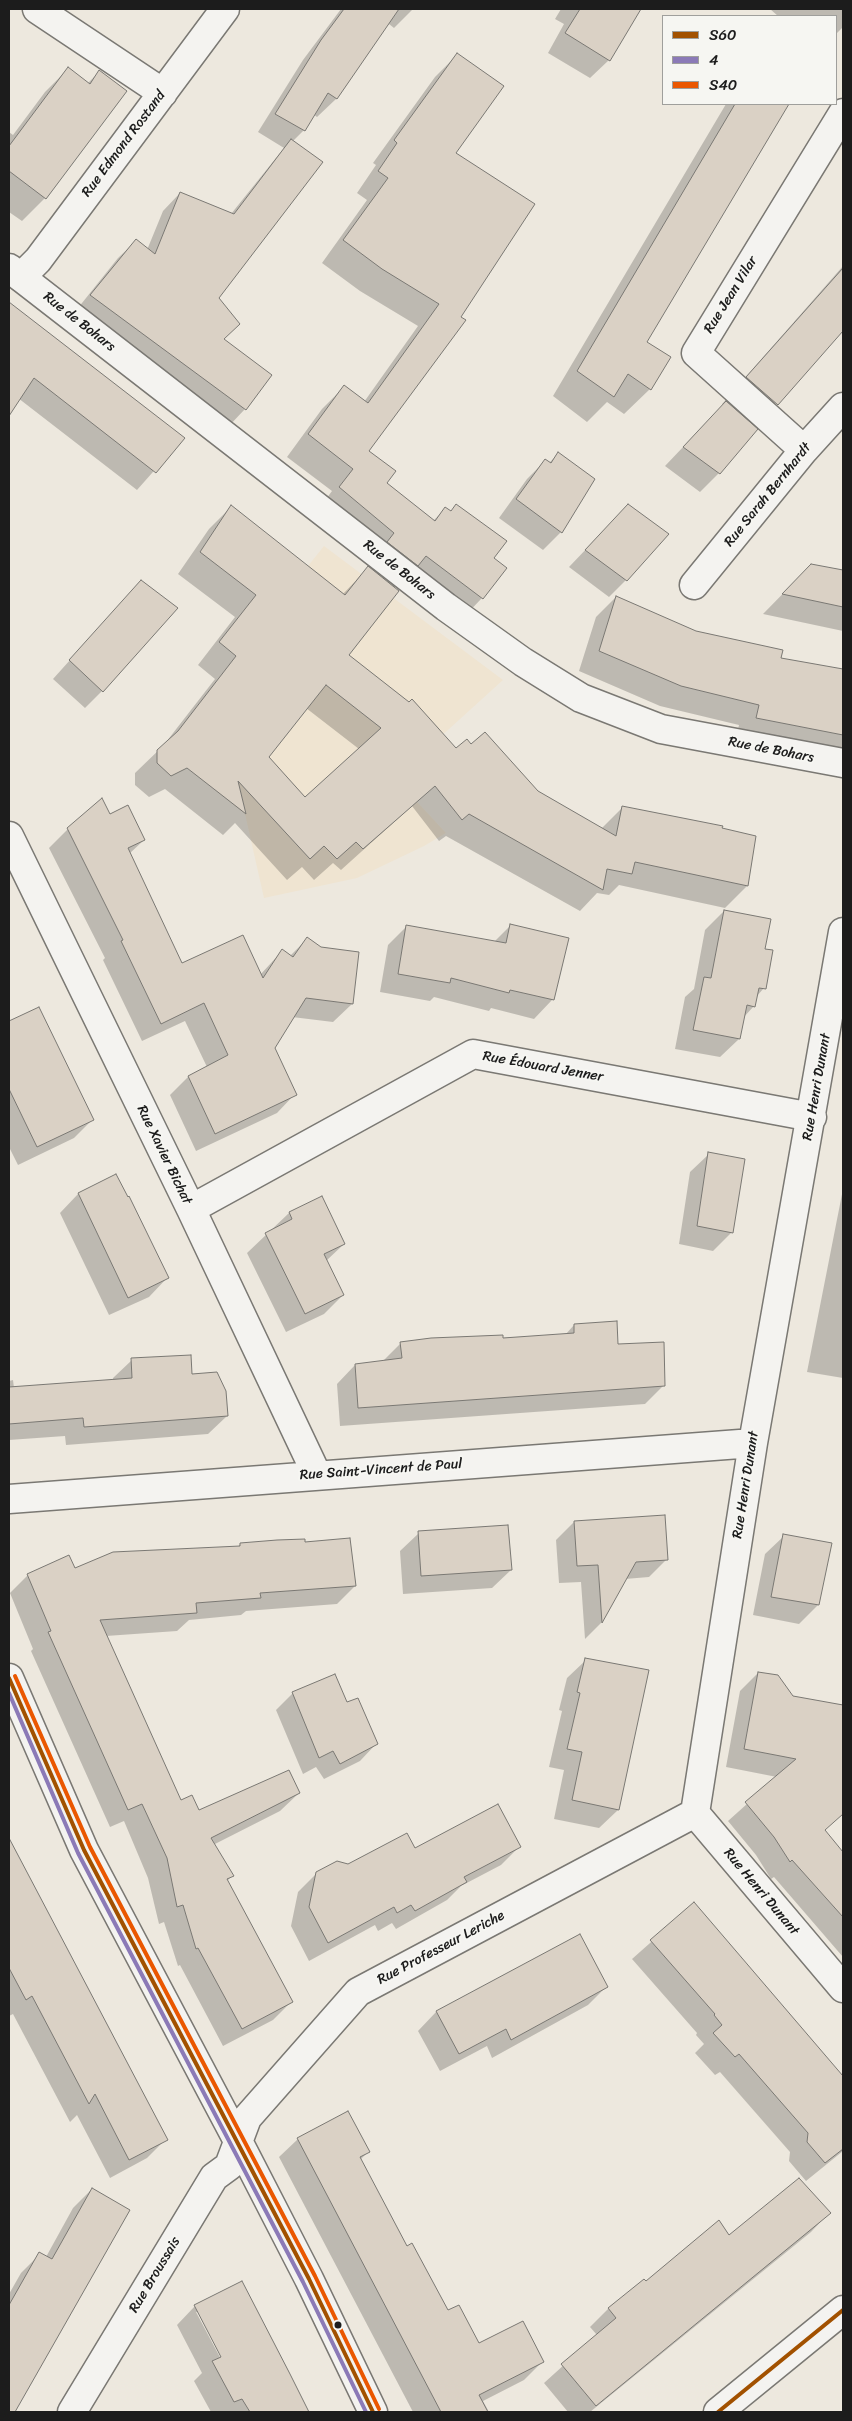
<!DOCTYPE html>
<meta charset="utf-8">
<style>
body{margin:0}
#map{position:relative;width:852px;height:2421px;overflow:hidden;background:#ede8de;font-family:Sriracha,sans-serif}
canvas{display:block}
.frame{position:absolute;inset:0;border:10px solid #1c1c1c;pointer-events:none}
.legend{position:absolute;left:662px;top:15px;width:175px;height:90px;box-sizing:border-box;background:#f6f6f2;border:1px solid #9f9f9c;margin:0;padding:6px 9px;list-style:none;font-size:15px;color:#1c1c1c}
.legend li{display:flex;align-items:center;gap:10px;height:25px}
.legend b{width:25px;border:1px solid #9f9f9c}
</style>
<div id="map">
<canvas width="852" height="2421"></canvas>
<div class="frame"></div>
<ul class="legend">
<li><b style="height:6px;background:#a25100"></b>S60</li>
<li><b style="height:6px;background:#8b7ab7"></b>4</li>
<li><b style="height:6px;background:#ea5701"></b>S40</li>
</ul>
</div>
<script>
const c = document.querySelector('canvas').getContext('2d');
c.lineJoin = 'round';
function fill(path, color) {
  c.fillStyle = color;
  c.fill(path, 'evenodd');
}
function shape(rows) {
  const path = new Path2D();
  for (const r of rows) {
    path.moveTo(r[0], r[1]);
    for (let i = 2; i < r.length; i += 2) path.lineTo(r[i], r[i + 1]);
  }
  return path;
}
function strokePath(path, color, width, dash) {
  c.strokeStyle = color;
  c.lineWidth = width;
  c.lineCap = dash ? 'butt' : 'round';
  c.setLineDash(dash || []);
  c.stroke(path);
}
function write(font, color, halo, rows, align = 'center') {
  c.font = font + ' Sriracha,sans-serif';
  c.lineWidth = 4;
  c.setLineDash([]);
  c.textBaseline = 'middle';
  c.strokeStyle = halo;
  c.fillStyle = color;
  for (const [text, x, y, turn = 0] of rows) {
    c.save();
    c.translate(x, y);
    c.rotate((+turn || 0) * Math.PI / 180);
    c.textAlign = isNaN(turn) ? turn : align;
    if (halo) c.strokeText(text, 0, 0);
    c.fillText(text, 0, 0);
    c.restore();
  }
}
const built = shape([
 [324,546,503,680,395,778,446,833,424,846,357,878,264,898,245,814,188,768,308,566]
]);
const shadow = shape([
 [341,9,413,9,394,28,389,24,382,31,336,99,317,117,313,114,304,130,292,142,217,298,223,340,245,409,228,427,74,313,118,258,136,241,147,250,163,211,180,193,231,214,284,148,258,132,303,60],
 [561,9,627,9,636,14,609,60,590,78,548,53,564,24,555,19],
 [770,9,843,9,843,27,836,34,836,16,778,16],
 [457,55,454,153,534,205,367,451,386,483,433,521,445,509,450,512,457,505,492,558,482,598,461,620,404,578,394,588,347,656,456,750,471,746,537,792,601,829,622,808,754,837,747,886,725,908,619,885,609,895,597,893,580,911,446,836,439,841,412,806,341,870,333,863,314,880,302,867,287,880,235,823,223,835,165,789,149,797,135,785,135,773,163,746,215,679,198,665,235,617,178,574,209,529,231,507,342,595,369,567,366,564,373,556,318,510,332,491,287,457,322,409,344,387,364,402,418,326,360,291,322,263,367,200,357,193,376,165,373,163,435,77],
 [306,708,359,749,305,799,267,757],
 [68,69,87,84,99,72,125,91,45,198,22,221,9,212,9,132,13,135,45,92],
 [726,104,787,104,645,343,650,389,624,414,607,402,587,422,553,396],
 [843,266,843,329,754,427,719,473,700,492,665,466,723,405,722,404],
 [9,304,183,438,137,490,18,398,9,408],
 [558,454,561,532,543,550,499,518,527,479,545,461,549,463],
 [611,523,626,580,609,597,569,567],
 [811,565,843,571,843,631,763,614],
 [141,581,102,691,85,708,53,679],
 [616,597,696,632,779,659,843,670,843,758,736,738,739,725,660,706,579,671,596,617],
 [109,815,144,840,129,854,181,965,260,975,282,951,290,956,307,939,352,1004,333,1022,292,1017,273,1048,295,1094,277,1113,196,1151,170,1095,188,1077,207,1067,185,1021,142,1041,103,960,105,958,49,848,68,829],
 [724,911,763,950,764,988,756,997,754,1006,743,1018,739,1039,720,1057,675,1049,685,997,694,989,705,930],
 [407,926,494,942,510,926,567,939,552,1000,534,1019,491,1008,489,1011,434,997,430,1001,380,992,388,945],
 [38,1008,93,1119,74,1138,18,1165,9,1147,9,1023],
 [709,1154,732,1232,713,1251,679,1244,690,1172],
 [115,1176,167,1278,149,1297,109,1315,60,1213,78,1194],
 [843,1189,843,1378,807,1372],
 [321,1198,344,1244,326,1261,343,1295,324,1314,286,1332,247,1253,289,1213],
 [574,1325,617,1345,664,1385,645,1404,340,1426,337,1384,355,1365,382,1362,401,1343,565,1335],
 [132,1360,191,1375,227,1416,208,1434,66,1445,65,1436,9,1440,9,1381,13,1380,14,1388,113,1381,113,1378],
 [574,1522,666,1560,649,1577,625,1579,601,1623,585,1639,581,1582,559,1583,556,1540],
 [419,1533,511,1570,492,1588,403,1594,400,1551],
 [784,1536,818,1605,799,1624,753,1615,765,1554],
 [303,1543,355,1586,337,1604,246,1611,241,1615,189,1620,177,1631,106,1636,180,1801,199,1812,299,1793,280,1811,213,1845,232,1876,227,1881,291,2002,273,2020,223,2046,180,1965,178,1966,164,1922,159,1924,148,1878,124,1821,110,1827,31,1651,33,1649,10,1593,28,1575,238,1547,240,1544],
 [586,1660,648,1671,618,1810,599,1828,554,1819,564,1770,549,1767,562,1711,559,1710,567,1678],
 [758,1673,792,1697,843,1706,843,1780,817,1801,824,1830,843,1854,843,1957,774,1877,771,1879,756,1855,728,1821,777,1777,726,1767,740,1691],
 [293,1693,346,1704,376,1744,360,1761,324,1779,316,1767,303,1774,276,1710],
 [9,1841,166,2139,147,2158,110,2178,77,2115,70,2122,13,2014,9,2016],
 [520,1846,501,1865,461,1886,447,1900,396,1929,392,1923,378,1931,375,1925,309,1961,291,1926,298,1892,317,1873,415,1850],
 [694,1904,843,2078,843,2151,806,2181,789,2161,790,2152,720,2072,715,2075,695,2053,704,2044,696,2035,697,2033,632,1959],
 [579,1936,606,1987,588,2005,492,2058,487,2046,440,2071,418,2031,436,2012],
 [298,2139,368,2152,360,2160,406,2247,448,2312,478,2345,542,2362,524,2380,483,2401,489,2412,413,2412,279,2157],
 [92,2189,128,2211,14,2412,9,2412,9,2294,21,2273,40,2254,46,2257,73,2208],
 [829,2213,811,2232,590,2412,568,2412,544,2383,597,2335,590,2327,608,2309,644,2281,646,2283,729,2237],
 [241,2283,308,2412,211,2412,194,2381,202,2373,177,2325,195,2306],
 [196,2312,199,2312,225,2362,223,2363]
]);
const building = shape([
 [344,9,399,9,337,99,328,93,305,131,275,114,321,40,344,9],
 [580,9,641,9,610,61,565,33,580,9],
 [457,53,504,86,456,153,535,204,461,317,466,320,369,451,396,471,387,483,435,521,445,507,451,511,456,504,507,541,494,558,507,568,483,599,426,556,418,566,387,542,394,533,339,487,353,469,308,434,344,385,368,403,439,304,382,269,343,240,388,178,378,171,397,143,394,140,457,53],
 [68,67,90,84,99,70,127,91,46,199,9,171,9,146,68,67],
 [735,104,789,104,647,342,671,357,651,390,628,374,614,397,577,371,735,104],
 [291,139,323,162,219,298,240,324,224,339,272,375,246,410,90,295,136,239,155,254,180,192,234,214,291,139],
 [843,268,843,331,778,405,746,377,843,268],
 [9,302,185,438,156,473,34,378,9,416,9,302],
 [726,401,758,429,720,474,683,447,726,401],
 [558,452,595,479,562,533,516,499,545,459,551,463,558,452],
 [628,504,669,534,627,581,585,550,628,504],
 [231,505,345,595,368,566,399,591,349,655,409,702,412,699,456,748,467,739,471,744,485,732,538,791,616,836,622,806,723,826,722,828,756,836,748,886,635,862,632,874,607,869,603,890,469,814,462,820,435,786,363,849,356,842,337,859,324,846,310,859,238,781,246,814,187,768,171,776,157,763,157,750,178,731,236,656,219,642,256,595,200,552,231,505],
 [326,685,381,728,305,797,269,757,326,685],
 [811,564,843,570,843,607,782,594,811,564],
 [141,580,178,608,103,692,69,660,141,580],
 [616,596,696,631,783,650,781,658,843,669,843,735,756,718,759,705,681,686,599,651,616,596],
 [102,798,110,814,128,805,145,840,128,848,182,963,243,935,263,978,282,949,293,957,307,937,321,947,359,952,353,1004,306,998,275,1048,297,1095,215,1134,188,1076,228,1055,204,1003,161,1024,121,941,123,940,67,828,102,798],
 [724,910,771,919,765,949,773,950,766,989,759,988,755,1007,747,1005,740,1039,693,1030,704,977,711,978,724,910],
 [510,924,569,938,554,1000,510,990,509,993,451,978,450,983,398,974,406,925,506,943,510,924],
 [39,1007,94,1120,37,1147,9,1089,9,1021,39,1007],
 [708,1152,745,1159,733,1233,697,1226,708,1152],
 [116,1174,128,1197,129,1196,169,1278,128,1298,78,1193,116,1174],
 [322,1196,345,1244,324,1254,344,1295,305,1314,265,1233,292,1219,289,1212,322,1196],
 [617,1321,618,1344,664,1342,665,1386,358,1408,355,1364,402,1358,400,1342,431,1338,503,1335,503,1338,574,1333,574,1324,617,1321],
 [191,1355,192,1374,217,1372,226,1391,228,1416,84,1427,83,1418,9,1424,9,1387,132,1378,131,1358,191,1355],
 [665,1515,668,1560,636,1562,602,1623,598,1565,577,1566,574,1521,665,1515],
 [508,1525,512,1570,421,1576,418,1531,508,1525],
 [783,1534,832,1543,819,1605,771,1597,783,1534],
 [350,1538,356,1586,260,1593,261,1598,196,1603,197,1613,100,1620,181,1800,192,1795,199,1810,289,1770,300,1793,211,1838,234,1876,227,1879,293,2002,242,2029,198,1948,196,1949,183,1905,177,1907,167,1858,142,1804,128,1810,48,1632,51,1631,27,1574,69,1555,75,1568,113,1552,240,1546,240,1543,277,1540,305,1539,305,1542,350,1538],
 [585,1658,649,1670,619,1810,572,1800,582,1752,567,1749,580,1693,577,1692,585,1658],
 [758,1672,778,1675,793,1696,843,1705,843,1814,825,1830,843,1852,843,1917,792,1860,790,1862,774,1837,745,1802,796,1759,744,1749,758,1672],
 [335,1674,347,1702,358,1698,378,1744,340,1764,333,1751,319,1758,292,1692,335,1674],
 [498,1804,521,1847,464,1877,467,1882,415,1911,411,1905,397,1913,394,1907,328,1943,309,1907,316,1872,337,1861,348,1864,407,1833,415,1848,498,1804],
 [9,1838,168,2140,129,2160,95,2094,89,2104,32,1996,26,2000,9,1968,9,1838],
 [694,1902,843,2076,843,2149,825,2163,807,2142,808,2133,739,2054,735,2057,713,2033,722,2025,714,2015,715,2014,650,1940,694,1902],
 [580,1934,608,1987,511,2040,506,2029,459,2054,436,2011,580,1934],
 [348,2111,370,2152,360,2157,407,2246,412,2243,448,2310,459,2305,479,2343,523,2321,544,2362,479,2395,488,2412,441,2412,297,2138,348,2111],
 [799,2178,831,2213,596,2406,561,2364,616,2318,608,2308,644,2279,646,2281,719,2220,729,2235,799,2178],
 [92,2188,130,2210,15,2412,9,2412,9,2305,39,2252,52,2259,92,2188],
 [242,2281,290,2374,309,2412,250,2412,242,2399,234,2402,212,2361,221,2357,194,2305,242,2281]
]);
const street = shape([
 [37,9,163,93],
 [21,277,38,260,225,9],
 [804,450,696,353,843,113],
 [694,585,804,450,843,407],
 [9,836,191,1209,317,1475],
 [843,932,753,1443,695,1813,843,1988],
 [191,1209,473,1054,812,1117],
 [9,1499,753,1443],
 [9,1678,84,1850,238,2141,309,2279,373,2412],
 [72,2412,214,2177,229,2166,247,2118,358,1992,695,1813]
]);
const secondary = shape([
 [9,268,446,607,523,662,581,698,661,729,843,763],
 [718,2412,843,2310]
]);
const bus1 = shape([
 [9,1678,84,1850,309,2279,373,2412],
 [718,2412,843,2310]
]);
const bus2 = shape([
 [9,1693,78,1853,303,2282,366,2412]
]);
const bus3 = shape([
 [15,1676,90,1847,315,2276,379,2409]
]);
const markers = [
 [338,2325,4.5,"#1c1c1c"]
];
const streetNames = [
 ["Rue Edmond Rostand",124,144,-53],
 ["Rue Jean Vilar",731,295,-58],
 ["Rue de Bohars",79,322,38],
 ["Rue Sarah Bernhardt",768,495,-51],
 ["Rue de Bohars",399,570,38],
 ["Rue de Bohars",771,750,11],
 ["Rue Édouard Jenner",543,1067,10],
 ["Rue Henri Dunant",817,1087,-80],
 ["Rue Xavier Bichat",164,1155,64],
 ["Rue Saint-Vincent de Paul",381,1470,-4],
 ["Rue Henri Dunant",746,1485,-81],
 ["Rue Henri Dunant",761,1892,50],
 ["Rue Professeur Leriche",441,1948,-28],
 ["Rue Broussais",155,2275,-59]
];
fill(built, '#efe4d1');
fill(shadow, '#0003');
fill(building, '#dad1c5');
strokePath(building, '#7a7873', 1);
strokePath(street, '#7a7873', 31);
strokePath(secondary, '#7a7873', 31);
strokePath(street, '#f4f3f0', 28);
strokePath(secondary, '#f4f3f0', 28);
strokePath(bus1, '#a25100', 4);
strokePath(bus2, '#8b7ab7', 4);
strokePath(bus3, '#ea5701', 4);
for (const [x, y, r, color] of markers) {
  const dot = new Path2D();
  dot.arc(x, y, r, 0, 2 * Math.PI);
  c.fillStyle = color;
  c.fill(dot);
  strokePath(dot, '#f6f6f2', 2);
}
write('14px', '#1c1c1c', '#f6f6f2', streetNames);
</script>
